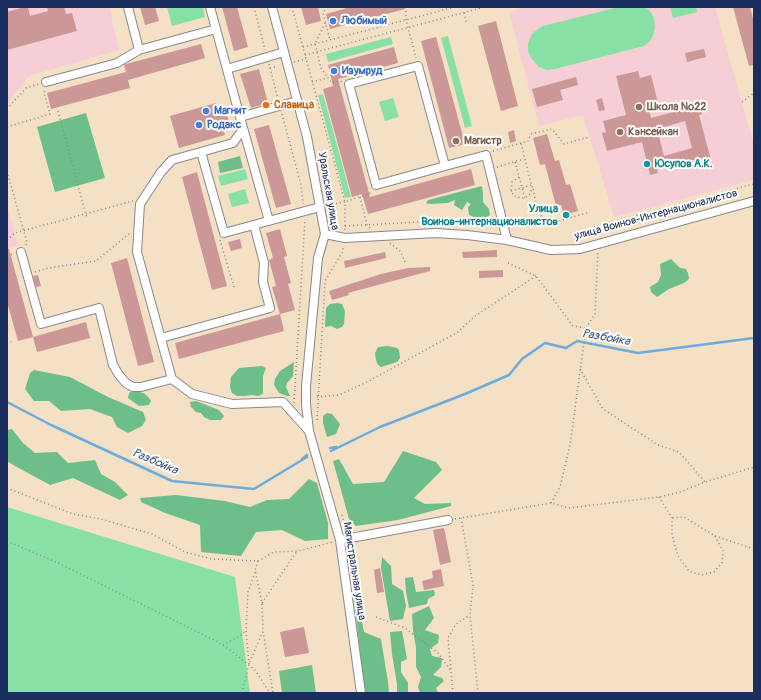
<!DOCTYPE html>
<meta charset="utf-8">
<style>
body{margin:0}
#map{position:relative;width:761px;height:700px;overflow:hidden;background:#f4e0c4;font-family:Pangolin,sans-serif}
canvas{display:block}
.frame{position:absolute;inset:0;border:8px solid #1b2f5e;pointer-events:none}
</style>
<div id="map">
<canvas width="761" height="700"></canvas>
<div class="frame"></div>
</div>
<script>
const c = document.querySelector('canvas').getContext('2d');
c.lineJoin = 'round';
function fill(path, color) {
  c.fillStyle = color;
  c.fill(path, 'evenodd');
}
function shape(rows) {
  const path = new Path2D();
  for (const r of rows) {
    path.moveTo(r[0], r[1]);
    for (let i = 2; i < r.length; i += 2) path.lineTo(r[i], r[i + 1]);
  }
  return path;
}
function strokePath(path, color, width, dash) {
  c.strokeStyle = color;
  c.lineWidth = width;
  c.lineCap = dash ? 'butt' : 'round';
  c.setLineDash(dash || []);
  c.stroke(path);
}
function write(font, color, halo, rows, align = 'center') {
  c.font = font + ' Pangolin,sans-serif';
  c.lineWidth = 4;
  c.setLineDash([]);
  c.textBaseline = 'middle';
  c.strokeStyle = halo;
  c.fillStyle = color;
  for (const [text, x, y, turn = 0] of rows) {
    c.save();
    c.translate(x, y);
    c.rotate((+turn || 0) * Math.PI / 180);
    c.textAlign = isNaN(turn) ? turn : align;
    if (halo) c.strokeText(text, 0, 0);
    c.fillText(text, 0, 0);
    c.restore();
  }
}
const built = shape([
 [7,7,109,7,119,50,29,76,7,104],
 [527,7,715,7,754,146,754,180,614,217,583,115,539,126,509,12],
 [7,204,18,246,7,249]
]);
const green = shape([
 [167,7,203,7,205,17,172,26],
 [619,7,645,7,650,11,654,18,655,27,653,36,649,42,644,46,555,69,547,70,539,67,531,58,528,51,528,44,532,34,538,29,543,26],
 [670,7,696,7,697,12,673,18],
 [448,36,472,126,465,128,441,38],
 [391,37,393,44,328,62,326,54],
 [323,94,351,197,345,198,318,95],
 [393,98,399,117,385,121,379,102],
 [245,169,248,179,221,186,218,176],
 [245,189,249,203,232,207,228,194],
 [7,507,235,577,250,693,7,693]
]);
const forest = shape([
 [86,113,105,178,55,192,37,127],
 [240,156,243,168,220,173,218,162],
 [482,186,483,193,483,202,489,209,490,215,482,220,469,215,468,207,471,204,467,202,462,210,454,205,455,200,448,203,429,204,426,203,428,200],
 [671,259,680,268,686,269,688,273,689,279,684,283,669,289,657,297,651,292,650,287,658,282,661,275,660,264],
 [337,303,342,304,345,311,344,324,342,327,337,329,331,326,325,327,326,308,330,304],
 [388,346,397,348,399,350,400,358,398,361,394,363,381,367,378,365,376,360,375,353,378,347],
 [294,362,293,376,287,383,286,387,290,396,287,396,279,393,274,385,275,379,280,371],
 [262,366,266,368,263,376,263,394,258,396,252,395,244,396,237,396,232,393,230,387,231,377,239,368],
 [34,370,70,377,108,397,143,412,146,420,142,426,128,433,117,427,112,417,90,409,61,411,49,401,34,401,25,389,30,373],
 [135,390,145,394,149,398,151,401,149,405,139,406,128,398,129,393],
 [196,401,219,410,224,416,221,420,210,420,204,417,201,413,196,412,191,407,190,402],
 [327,413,332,414,340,424,336,434,327,437,323,423,323,416],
 [12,429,23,443,35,453,57,452,68,463,95,460,101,474,115,482,128,495,120,500,73,478,50,485,15,466,7,461,7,430],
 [403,451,436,462,442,470,414,498,425,504,451,503,451,506,398,520,356,526,349,519,333,461,339,459,353,484,384,482],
 [309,479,317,483,328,523,328,539,305,541,282,530,256,532,241,556,201,552,200,525,165,513,141,502,140,498,176,495,225,501,250,507,267,500,289,499],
 [382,557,391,566,392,584,403,591,406,606,403,619,390,621,381,568],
 [413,577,416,592,434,590,435,595,428,599,427,604,409,608,406,592,405,578],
 [361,589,362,602,359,607,364,632,381,639,388,682,389,693,365,693,353,591],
 [429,606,434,618,425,630,439,635,438,643,430,649,432,656,442,658,441,667,433,675,442,678,444,681,436,688,438,693,420,693,418,687,421,677,416,667,416,647,413,631,412,614],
 [402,631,407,659,401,662,401,672,408,683,408,693,397,693,397,684,392,654,390,632],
 [312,665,316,693,282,693,279,671]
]);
const stream = shape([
 [7,402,51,425,172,481,254,489,307,457],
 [330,448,336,447],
 [331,451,380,427,465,394,509,375,522,359,545,343,566,348,577,341,638,353,754,338],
 [302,459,307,455]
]);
const building = shape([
 [25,7,28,7,30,16,48,11,47,7,64,7,66,14,72,13,77,31,7,50,7,12],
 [140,7,155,7,159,21,145,25],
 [222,7,237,7,248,47,234,51],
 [301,7,318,7,321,21,306,25],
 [351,7,405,7,405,9,330,29,326,14],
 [733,7,750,7,754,22,754,65,749,66],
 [496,21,518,106,501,111,478,26],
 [436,37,465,144,449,148,421,41],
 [201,44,205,58,128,80,130,88,51,109,47,93,126,72,124,65,126,64],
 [394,47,398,63,338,79,370,197,471,169,475,185,368,214,362,194,352,197,323,89,333,86,328,65],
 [704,49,706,57,687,62,685,53],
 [259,69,268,103,251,108,240,74],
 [638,71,640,78,651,75,658,103,648,106,651,118,700,105,702,114,699,115,711,160,703,162,702,158,657,169,658,173,650,175,642,142,607,151,602,133,606,132,603,121,626,115,616,76],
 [685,121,692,148,664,156,657,129],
 [576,77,578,85,560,90,563,100,537,107,532,89],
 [602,98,605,110,599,111,596,100],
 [216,103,218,110,227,113,229,122,223,129,225,135,179,148,170,116],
 [269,125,291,204,276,208,254,129],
 [514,130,516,141,510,143,508,132],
 [547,134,555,161,559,160,566,185,570,184,578,211,564,215,561,205,556,206,545,164,540,165,533,138],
 [197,172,227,286,212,290,182,177],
 [280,229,287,256,284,257,291,283,288,284,295,310,280,314,272,287,276,286,269,260,273,258,266,233],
 [240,239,242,248,231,251,228,242],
 [7,249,9,249,33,337,18,341,7,302],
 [497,250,497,257,463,258,462,252],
 [385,252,386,258,345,268,344,261],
 [127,258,154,362,138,366,111,263],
 [430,267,430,271,348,293,349,295,332,300,329,291,381,274,408,268],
 [503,270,503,277,479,278,479,271],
 [38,275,41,286,36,287,33,276],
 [280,314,284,331,179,359,175,343],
 [86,322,90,338,37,352,33,337],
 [444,528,451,562,440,565,433,530],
 [380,568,384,592,377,593,374,570],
 [441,569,444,586,424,590,422,581,433,578,432,571],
 [304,627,309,653,285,657,280,632]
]);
const path = shape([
 [254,7,265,50],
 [292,7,345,202,373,192],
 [327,7,323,13,330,40],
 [405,7,406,12,406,20,416,58],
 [464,13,467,24],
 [325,23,315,44,321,68,328,78],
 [303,47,455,7],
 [305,55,485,7],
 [294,62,306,59],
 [269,64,278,99],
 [270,68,275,67],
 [312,82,328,78,332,83,340,81,342,82],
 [742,102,754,93],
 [7,109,26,88,39,84],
 [58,111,87,219],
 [282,114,301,185,303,204],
 [7,127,50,114,44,93,45,89],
 [493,151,528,141,531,134,552,129,564,144,589,137],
 [515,162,525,198],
 [497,167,524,159],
 [7,171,26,239,27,243,26,245],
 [519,177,512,182,511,190,514,196,521,198,525,198,530,194,532,187,521,143],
 [533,189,538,212,544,219,558,221,590,212],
 [511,191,532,185],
 [360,197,367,225,371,229],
 [328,205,345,202,345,231],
 [634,217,636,225],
 [510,220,548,220],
 [345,226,457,220,495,221],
 [594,227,754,184],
 [7,240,15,233,133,201],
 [220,240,234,287],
 [390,243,400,251,406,264],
 [7,256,13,254],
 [508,263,536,276,573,326,586,328],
 [35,272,48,268,96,261,130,233],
 [7,340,11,342],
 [580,369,603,409,658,445,679,452,705,482],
 [317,397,339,395,369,381,458,332,475,316,536,276],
 [294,403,305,219],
 [317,420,325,281,343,251,343,246],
 [7,488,73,514,101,519,152,534,185,552,212,559,258,561,274,552,298,551,333,542],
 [659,497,672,518,672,535,678,556,689,571,701,575,714,572,722,563,723,551,715,536,684,517,672,518],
 [551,503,560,487,570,445,586,328,595,314,598,252],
 [342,515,344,522,349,530],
 [461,518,473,585,470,615,478,693],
 [455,519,551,503,569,508,659,497,680,492,705,482,754,467],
 [715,536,754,549],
 [7,541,56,562,218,642,230,650,255,670,270,693],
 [258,561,255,570,262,603,263,631,273,693],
 [262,603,297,551],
 [376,617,405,628,438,653,451,671],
 [223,645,240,636,246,630],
 [249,664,246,630,248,592,255,572],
 [242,693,249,664,263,631],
 [453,693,448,638,456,624,470,615]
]);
const minor = shape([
 [128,7,139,50,216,29,240,117,297,101],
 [210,7,216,29],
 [272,7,307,137,325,234,318,258,306,386,306,404,309,431,340,540,361,693],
 [227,69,284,52],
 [46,82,117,63,139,50],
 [240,117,269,221],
 [243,129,233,143,172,160,161,172,140,204,137,252,172,379,192,394,232,404,283,402,309,431],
 [201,152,224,233,320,207],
 [445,166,418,66,349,84,376,185,445,166,486,155,507,240],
 [325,234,345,238,436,233,467,235,507,240,551,250,580,249,754,201],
 [21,252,41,324,99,308,113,365,119,375,126,383,133,387,141,387,172,379],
 [161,338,270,308,263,282,264,263,254,225],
 [340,540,448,520]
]);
const markers = [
 [333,21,4,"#3f7fe0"],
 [334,71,4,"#3f7fe0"],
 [266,105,4,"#e8710a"],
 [639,107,4,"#8d6e63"],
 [206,111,4,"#3f7fe0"],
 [199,125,4,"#3f7fe0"],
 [620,132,4,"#8d6e63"],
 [456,141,4,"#8d6e63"],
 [647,164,4,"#0f9aa8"],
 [566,215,4,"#0f9aa8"]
];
const shopNames = [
 ["Любимый",341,21],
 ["Изумруд",342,71],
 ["Магнит",214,111],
 ["Родакс",207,125]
];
const foodNames = [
 ["Славица",274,105]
];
const educationNames = [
 ["Школа №22",647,107],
 ["Кэнсейкан",628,132],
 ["Магистр",464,141]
];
const cultureNames = [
 ["Юсупов А.К.",655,164],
 ["Улица",558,209,"right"],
 ["Воинов-интернационалистов",558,222,"right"]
];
const streetNames = [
 ["Уральская улица",328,191,80],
 ["улица Воинов-Интернационалистов",656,215,-15],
 ["Магистральная улица",354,571,81]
];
const waterNames = [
 ["Разбойка",606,338,10],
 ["Разбойка",155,462,23]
];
fill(built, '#f6cfd6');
fill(green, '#89e0a4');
fill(forest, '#6ebe8a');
strokePath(stream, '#6dabdf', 2.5);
fill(building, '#cb9897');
strokePath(minor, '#888891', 10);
strokePath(path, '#888891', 1.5, [1, 3]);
strokePath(minor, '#fff', 8);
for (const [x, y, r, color] of markers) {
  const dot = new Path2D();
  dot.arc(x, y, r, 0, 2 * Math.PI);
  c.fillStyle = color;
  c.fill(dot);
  strokePath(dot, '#fdfcf7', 1.5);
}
write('bold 11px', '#366cbe', '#fdfcf7', shopNames, 'left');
write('bold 11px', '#c56008', '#fdfcf7', foodNames, 'left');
write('bold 11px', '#785e54', '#fdfcf7', educationNames, 'left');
write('bold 11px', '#0d838f', '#fdfcf7', cultureNames, 'left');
write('11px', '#1b2f5e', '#fdfcf7', streetNames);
write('italic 12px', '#385a8b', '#fdfcf7', waterNames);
</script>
